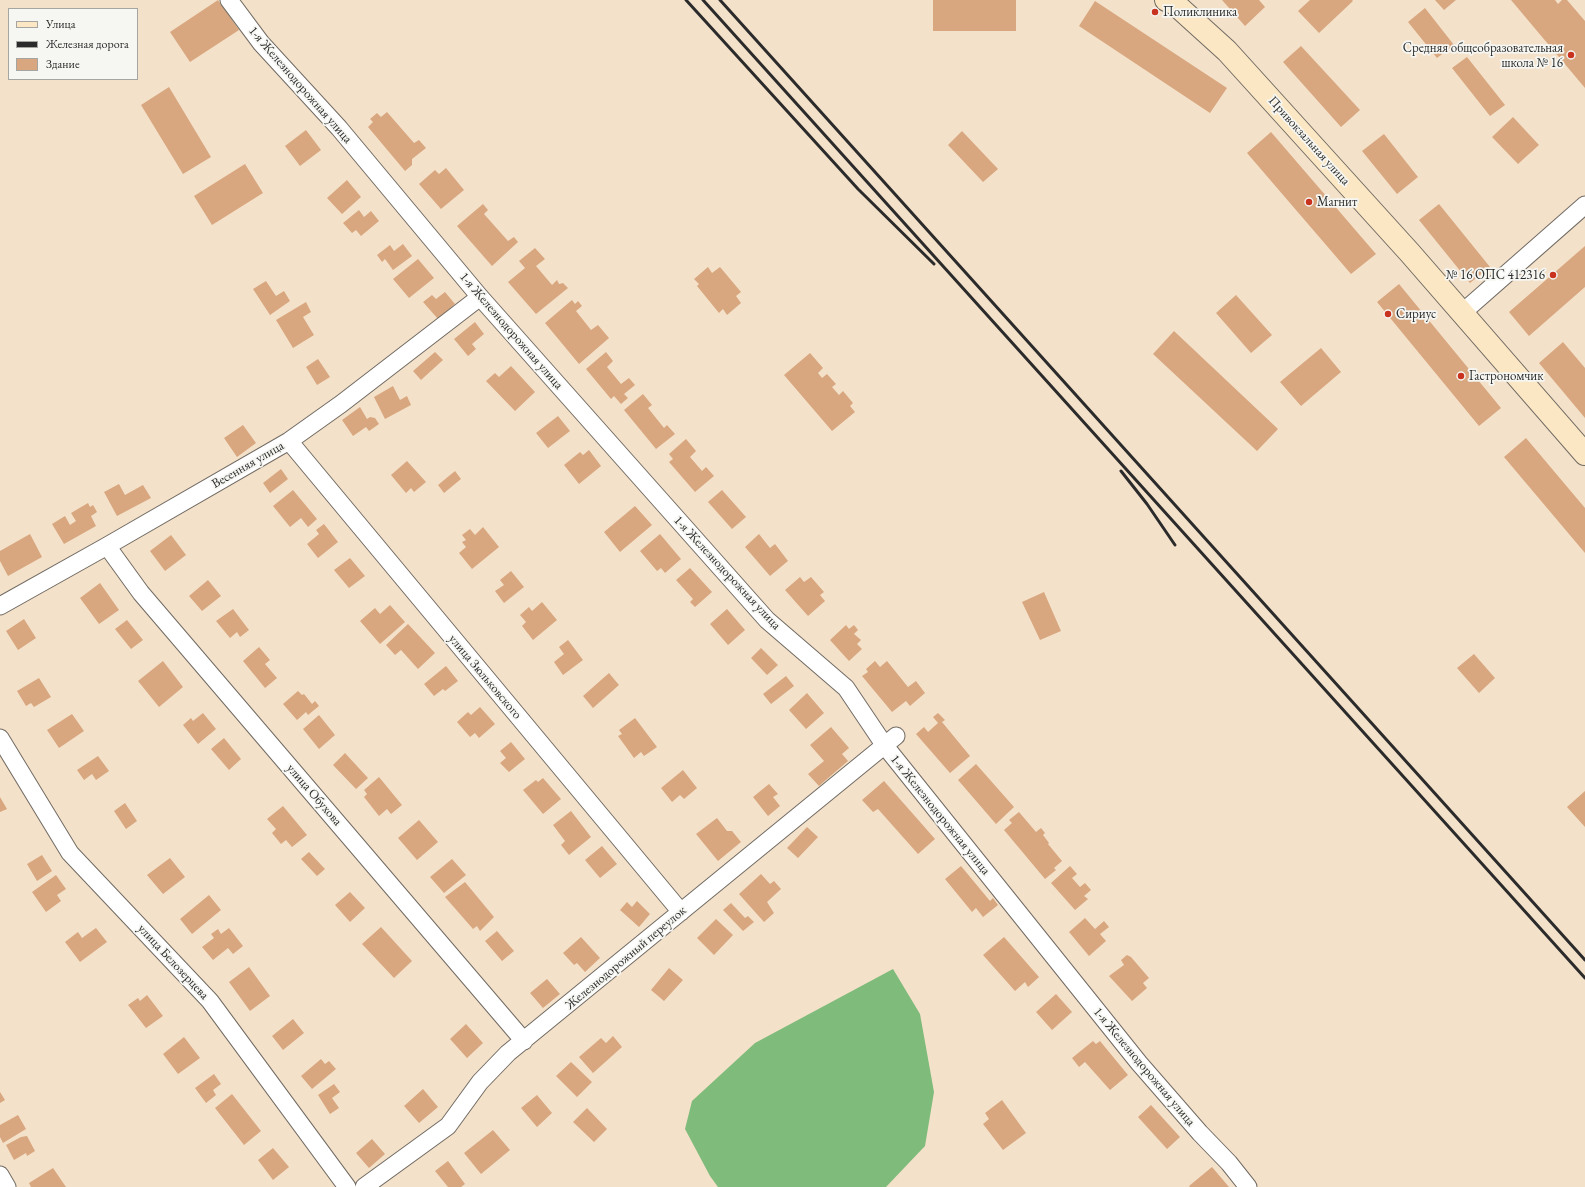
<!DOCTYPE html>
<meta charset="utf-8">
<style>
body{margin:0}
#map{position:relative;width:1585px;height:1187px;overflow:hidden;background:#f4e1ca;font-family:"EB Garamond",serif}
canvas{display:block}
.legend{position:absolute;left:8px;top:8px;width:130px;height:72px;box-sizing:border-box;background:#f6f6f2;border:1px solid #a5a5a2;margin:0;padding:5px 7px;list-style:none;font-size:12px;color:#2b2b2b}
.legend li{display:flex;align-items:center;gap:8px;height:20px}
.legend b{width:20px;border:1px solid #a5a5a2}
</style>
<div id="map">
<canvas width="1585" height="1187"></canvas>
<ul class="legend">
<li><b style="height:5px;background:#fbe7c3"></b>Улица</li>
<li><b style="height:5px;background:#2b2b2b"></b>Железная дорога</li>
<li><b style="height:11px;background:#d8a77f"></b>Здание</li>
</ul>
</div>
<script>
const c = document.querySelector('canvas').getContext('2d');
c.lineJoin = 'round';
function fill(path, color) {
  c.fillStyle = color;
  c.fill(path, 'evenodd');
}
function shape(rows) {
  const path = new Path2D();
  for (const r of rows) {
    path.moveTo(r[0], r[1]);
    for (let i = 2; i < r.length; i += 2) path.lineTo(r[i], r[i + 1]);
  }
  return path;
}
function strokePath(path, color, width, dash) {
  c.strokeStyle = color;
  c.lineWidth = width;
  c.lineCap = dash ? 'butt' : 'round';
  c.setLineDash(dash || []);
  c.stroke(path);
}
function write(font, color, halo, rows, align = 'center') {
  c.font = font + ' "EB Garamond",serif';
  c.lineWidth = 3.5;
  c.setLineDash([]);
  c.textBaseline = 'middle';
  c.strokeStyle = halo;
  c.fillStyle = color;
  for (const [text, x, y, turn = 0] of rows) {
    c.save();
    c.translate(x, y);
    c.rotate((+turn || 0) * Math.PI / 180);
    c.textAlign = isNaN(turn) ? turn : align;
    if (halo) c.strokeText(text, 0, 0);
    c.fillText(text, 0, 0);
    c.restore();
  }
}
const forest = shape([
 [893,969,920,1014,934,1092,925,1146,886,1187,718,1187,710,1176,685,1129,692,1101,755,1043]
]);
const building = shape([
 [218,0,239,30,190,62,170,32],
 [933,0,1016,0,1016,31,933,31],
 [1222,0,1259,0,1265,7,1245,26],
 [1310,0,1352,0,1353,1,1319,33,1298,11],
 [1435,0,1456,0,1444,10],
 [1511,0,1555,0,1558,4,1562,0,1567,0,1585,21,1585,88],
 [1095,1,1227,88,1210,113,1079,26],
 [1425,8,1454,45,1437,58,1408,22],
 [1301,46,1360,110,1341,127,1283,62],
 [1467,57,1505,105,1490,116,1452,68],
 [169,87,211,157,183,174,141,105],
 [387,112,414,143,419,140,426,148,412,159,412,165,405,171,368,127,373,122,370,119,377,113,381,117],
 [1513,117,1539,145,1518,164,1492,137],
 [306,130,321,150,300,166,285,146],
 [962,131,998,169,983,182,948,145],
 [1271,132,1376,254,1351,274,1247,153],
 [1384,134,1418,177,1397,194,1362,151],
 [245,164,263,193,212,225,194,196],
 [446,168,464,190,441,209,419,184,435,170,439,174],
 [347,180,361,197,342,214,327,198],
 [483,204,488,210,484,214,508,241,514,237,518,242,492,266,457,226],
 [1439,204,1490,267,1470,283,1419,220],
 [359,210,364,217,371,211,379,221,361,236,356,230,352,233,343,223],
 [403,244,412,256,393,270,385,259,382,262,377,255,390,245,394,251],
 [1585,246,1585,287,1529,336,1509,312],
 [535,248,545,259,536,266,552,285,557,280,559,284,563,283,568,288,536,314,508,282,525,268,519,261],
 [418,259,434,278,409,298,393,279],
 [708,267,712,273,720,267,741,292,736,296,741,303,727,315,723,309,719,313,697,286,699,284,694,279],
 [266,281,276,296,284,291,290,301,270,315,253,289],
 [1399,284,1501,408,1479,426,1377,302],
 [445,292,455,304,438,319,423,302,432,295,436,299],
 [1236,295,1272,335,1251,353,1216,313],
 [572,300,575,304,578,301,582,306,576,311,591,330,598,325,609,338,579,364,545,323],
 [306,302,311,312,303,317,314,335,293,348,276,320],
 [475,322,484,334,472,344,476,349,468,356,454,339],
 [1174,331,1278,429,1257,451,1153,354],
 [1563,342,1585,368,1585,418,1539,363],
 [1321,348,1341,372,1301,406,1280,382],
 [435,352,443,360,421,380,413,371],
 [606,352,613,361,607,367,621,384,629,378,635,385,624,394,628,398,621,404,614,396,611,399,586,369],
 [810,353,823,368,818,373,822,378,827,374,836,384,832,387,839,395,843,391,853,403,850,406,855,412,832,431,784,375],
 [318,359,330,377,317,385,306,367],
 [511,366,535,392,515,411,486,381,495,373,499,377],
 [393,386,400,400,407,396,411,405,385,419,374,397],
 [643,394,652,405,648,408,664,428,667,425,675,434,656,449,624,410],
 [360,407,367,419,370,417,375,418,379,424,369,431,366,427,353,436,342,420],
 [558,416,570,431,548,448,536,433],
 [243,425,256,443,237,457,224,438],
 [1526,438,1585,508,1585,553,1504,457],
 [686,439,696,451,690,457,702,471,706,467,714,476,695,492,669,462,673,459,669,454],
 [589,450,601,466,579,484,564,465,580,452,583,455],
 [407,461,426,482,414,492,411,488,406,493,391,475],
 [281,469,288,479,270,493,263,483],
 [455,471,461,479,444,493,438,485],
 [119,484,125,495,143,485,151,498,117,516,104,492],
 [293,490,317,519,308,527,301,518,290,527,273,506],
 [722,490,746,517,732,529,708,502],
 [88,503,90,507,93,505,97,512,91,516,96,526,64,544,52,524,65,516,70,525,76,521,71,513],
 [635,506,652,525,620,552,604,532],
 [324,524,338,542,318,558,307,544,319,534,316,530],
 [483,527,499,547,472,569,459,553,466,547,462,542,466,540,462,535,470,529,475,535],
 [30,534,42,557,8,576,0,561,0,551],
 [660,534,681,559,665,573,661,568,657,571,640,551],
 [759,534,770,548,775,544,788,561,770,576,745,547],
 [171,535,186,555,165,571,150,551],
 [350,558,365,576,349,588,334,570],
 [690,568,712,592,695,607,690,602,693,599,676,580],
 [511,571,524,587,504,603,495,591,504,585,500,580],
 [800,577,804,582,811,577,824,592,820,595,825,601,808,616,785,590],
 [208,580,221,596,202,611,189,596],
 [100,583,119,610,99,624,80,598],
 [1044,592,1061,631,1040,640,1022,602],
 [542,602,557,620,533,640,522,626,526,622,520,615,529,607,532,611],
 [390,605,405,622,380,644,360,621,375,608,380,614],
 [233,609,249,630,240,637,237,632,230,638,216,621],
 [727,609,745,630,728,645,710,624],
 [24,619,36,638,18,650,6,631],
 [127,620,143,640,131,649,115,629],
 [408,624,435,653,418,669,401,650,395,655,386,645],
 [846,625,849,629,854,625,858,630,854,634,861,640,857,644,862,649,849,661,830,640],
 [568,640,583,660,563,675,554,662,564,654,559,647],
 [259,647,270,660,265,664,277,678,265,688,243,661],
 [761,648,778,665,767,675,751,658],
 [1474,654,1495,678,1479,693,1457,668],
 [163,661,183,687,159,707,138,681],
 [875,661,880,667,887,661,908,687,916,681,925,693,910,706,906,701,892,712,862,676,868,672,866,669],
 [446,666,458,681,445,691,443,689,434,696,424,684],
 [609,673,619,685,593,708,583,696],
 [786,676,794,686,771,704,763,694],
 [39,678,51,697,34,707,31,703,26,706,17,691],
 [298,691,302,695,304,694,312,704,315,701,319,706,308,715,306,712,297,720,283,704],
 [807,693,824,713,806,729,789,710],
 [480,707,495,724,479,738,475,733,470,737,457,722,468,712,471,715],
 [203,713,216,729,198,744,183,725,191,718,193,721],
 [938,713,945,720,942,722,970,756,950,773,916,734,924,727,928,732,938,723,933,717],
 [72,714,84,731,59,748,47,730],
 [319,715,335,735,319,749,303,729],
 [635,718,657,747,644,756,641,752,634,758,618,736,622,734,619,730],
 [831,727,849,748,842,754,848,761,819,786,808,774,824,761,810,745],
 [224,738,241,759,229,770,211,749],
 [511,742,525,759,509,772,500,763,506,758,500,751],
 [345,753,368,778,356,789,333,765],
 [98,756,109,771,96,780,92,774,84,780,77,770],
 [976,764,1014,807,996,824,958,780],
 [683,770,697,788,684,799,680,795,672,802,661,788],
 [379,777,402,805,391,814,387,809,379,816,364,797,367,794,364,790],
 [543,778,561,799,543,814,523,790,536,780,538,782],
 [884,781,935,839,918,854,878,809,873,812,862,800],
 [769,784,778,794,773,797,780,806,768,816,753,797],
 [1585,791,1585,827,1567,807],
 [0,797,7,809,0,812],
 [125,803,137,821,126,829,114,811],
 [283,806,307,835,292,847,286,840,281,844,272,833,276,829,267,819],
 [571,811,591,837,569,855,561,845,565,841,553,825],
 [1019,812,1036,832,1041,828,1045,833,1043,835,1049,843,1048,844,1062,861,1054,868,1056,870,1045,879,1004,830,1012,823,1009,820],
 [717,818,727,831,732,831,741,842,718,861,696,834],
 [419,820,438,842,417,860,398,838],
 [807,827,818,837,798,858,787,848],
 [602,846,617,864,600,878,585,860],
 [309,852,325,869,317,876,301,859],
 [42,855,52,871,37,881,27,864],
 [170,858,185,877,163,894,147,875],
 [452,859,466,875,444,893,430,877],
 [961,866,990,901,993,898,998,905,983,917,976,908,972,912,945,879],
 [1070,866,1077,874,1072,878,1080,887,1085,883,1091,890,1084,896,1088,899,1075,910,1051,883],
 [761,874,770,884,774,881,781,889,767,902,774,913,764,922,739,894],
 [56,875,66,889,57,895,61,901,46,912,32,892],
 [465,882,494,917,480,931,477,926,473,929,445,897],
 [350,892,365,908,350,922,335,905],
 [209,895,221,910,192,934,180,919],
 [637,901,650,914,639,927,620,910,627,902,632,907],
 [731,903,745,918,748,916,754,922,743,931,723,910],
 [1085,918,1095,929,1104,921,1109,927,1100,934,1106,941,1089,956,1069,932],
 [716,919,733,935,714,955,697,938],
 [381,927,412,961,394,978,362,944],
 [96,928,107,942,80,962,65,942,78,932,82,938],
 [229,928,243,946,233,954,228,948,213,960,202,947,214,938,211,934,218,929,221,934],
 [497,931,514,951,502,961,485,941],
 [581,937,600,958,585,972,577,963,574,965,563,953],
 [1004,937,1039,977,1028,987,1025,982,1015,991,983,955],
 [1127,955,1131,957,1149,978,1143,983,1147,988,1132,1001,1109,976,1124,965,1121,960],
 [249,967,270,996,250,1011,229,982],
 [669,968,683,980,664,1001,651,990],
 [547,979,560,994,543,1008,530,993],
 [1056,994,1072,1012,1052,1030,1036,1012],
 [147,995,163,1016,146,1028,128,1005,138,998,140,1001],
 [293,1019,304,1033,283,1050,272,1036],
 [466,1024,483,1043,467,1058,450,1039],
 [613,1036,622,1047,593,1073,579,1057,601,1038,606,1043],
 [184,1037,200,1058,178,1074,163,1054],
 [1093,1041,1096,1044,1100,1041,1128,1075,1110,1090,1085,1062,1079,1067,1072,1058],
 [321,1059,325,1064,329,1061,336,1069,312,1089,301,1076],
 [571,1062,592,1082,577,1097,556,1076],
 [214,1074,221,1084,213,1090,216,1095,206,1103,195,1088],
 [334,1084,340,1092,332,1098,339,1108,330,1114,318,1095],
 [423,1089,438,1107,419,1123,404,1106],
 [0,1092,5,1100,0,1103],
 [232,1094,261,1131,244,1145,215,1108],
 [537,1095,552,1113,537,1127,521,1108],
 [1002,1100,1026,1133,1003,1150,983,1124,989,1119,985,1113],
 [1151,1105,1180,1137,1167,1149,1138,1117],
 [587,1108,607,1129,594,1142,573,1122],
 [18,1115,26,1129,3,1143,0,1137,0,1125],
 [493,1130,510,1150,481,1174,464,1153],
 [27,1136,35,1151,27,1156,26,1153,14,1160,6,1145,21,1137],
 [372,1139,385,1154,369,1168,356,1153],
 [273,1148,289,1167,273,1180,258,1160],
 [448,1161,465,1184,461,1187,448,1187,435,1171],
 [1212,1167,1229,1187,1190,1187,1189,1186],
 [53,1168,66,1187,31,1187,29,1183]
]);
const minor = shape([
 [229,0,261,43,339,128,480,297,767,620,846,688,885,746,1139,1063,1200,1133,1229,1163,1248,1187],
 [1462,313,1585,205],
 [289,441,681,912],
 [107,546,141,593,524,1041],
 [0,606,107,546,289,441,341,404,480,297],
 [0,738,70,853,210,1001,347,1187],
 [0,1175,7,1187],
 [364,1187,448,1126,480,1082,508,1053,896,736]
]);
const secondary = shape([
 [1166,0,1174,3,1227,51,1410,253,1585,454]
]);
const rail = shape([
 [686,0,858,189,934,264],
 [703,0,1585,978],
 [720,0,1585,960],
 [1121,471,1147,504,1175,545]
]);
const markers = [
 [1155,12,4,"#c8321e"],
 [1571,55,4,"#c8321e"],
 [1309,202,4,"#c8321e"],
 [1553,275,4,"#c8321e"],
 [1388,314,4,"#c8321e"],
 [1461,376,4,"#c8321e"]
];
const poiNames = [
 ["Поликлиника",1163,12],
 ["Средняя общеобразовательная",1563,48,"right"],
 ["школа № 16",1563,63,"right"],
 ["Магнит",1317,202],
 ["№ 16 ОПС 412316",1545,275,"right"],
 ["Сириус",1396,314],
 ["Гастрономчик",1469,376]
];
const streetNames = [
 ["1-я Железнодорожная улица",300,85,49],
 ["Привокзальная улица",1309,141,48],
 ["1-я Железнодорожная улица",511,331,49],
 ["Весенняя улица",248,465,-30],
 ["1-я Железнодорожная улица",727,573,47],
 ["улица Зюльковского",485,677,50],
 ["улица Обухова",314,795,49],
 ["1-я Железнодорожная улица",940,815,51],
 ["Железнодорожный переулок",626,958,-40],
 ["улица Белозерцева",173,962,47],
 ["1-я Железнодорожная улица",1144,1067,50]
];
fill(forest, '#7fbb7a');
fill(building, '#d8a77f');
strokePath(minor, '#716b63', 19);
strokePath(secondary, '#716b63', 24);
strokePath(minor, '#fff', 17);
strokePath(secondary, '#fbe7c3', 22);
strokePath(rail, '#2b2b2b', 3);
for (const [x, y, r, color] of markers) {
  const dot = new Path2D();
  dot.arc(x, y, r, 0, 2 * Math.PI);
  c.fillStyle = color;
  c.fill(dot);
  strokePath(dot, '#f6f6f2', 1.5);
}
write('13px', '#2b2b2b', '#f6f6f2', poiNames, 'left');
write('13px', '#2b2b2b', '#f6f6f2', streetNames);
</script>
